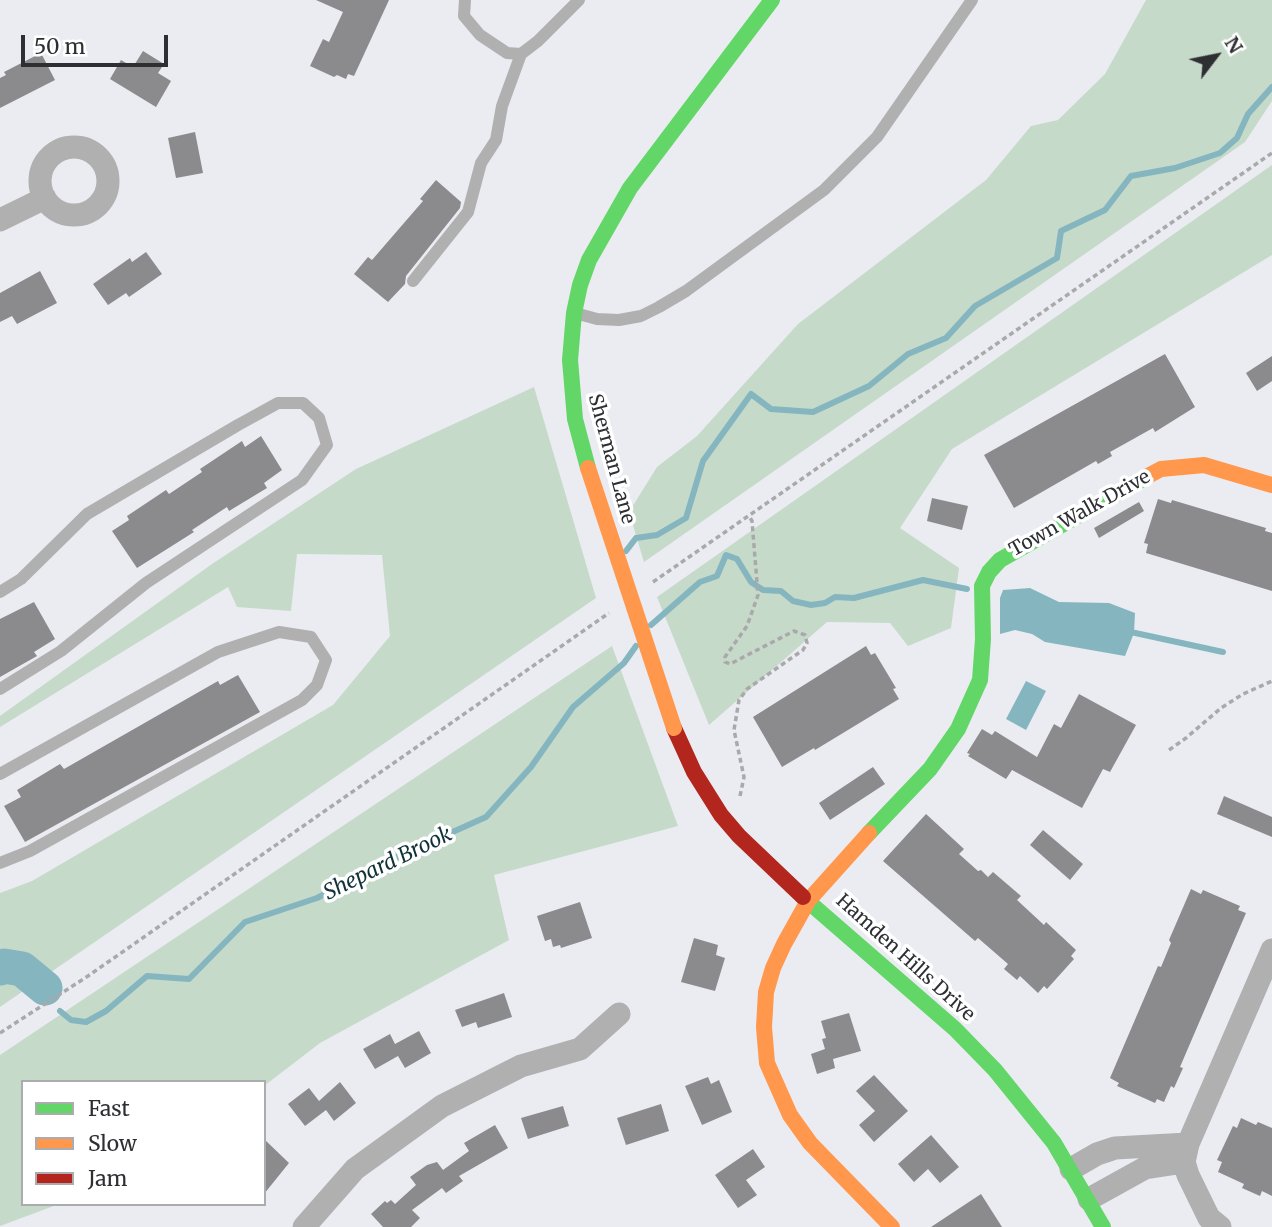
<!DOCTYPE html>
<style>
body{margin:0}
#map{position:relative;width:1272px;height:1227px;overflow:hidden;background:#eaecf2;font-family:Merriweather,serif}
canvas{display:block}
.legend{position:absolute;left:21px;top:1080px;width:245px;height:126px;box-sizing:border-box;background:#fff;border:2px solid #abacad;margin:0;padding:9px 12px;list-style:none;font-size:21px;color:#2e2f33}
.legend li{display:flex;align-items:center;gap:14px;height:35px}
.legend b{width:35px;border:2px solid #abacad}
.north{position:absolute;left:1181px;top:21px;width:70px;height:70px;-webkit-text-stroke:5px #fff;paint-order:stroke;rotate:58deg;font-size:19px;font-weight:700;line-height:28px;text-align:center;color:#2e2f33}
.north::after{content:'';display:block;margin:auto;width:24px;height:32px;background:#2e2f33;clip-path:polygon(50% 0,100% 100%,50% 72%,0 100%)}
.scale{position:absolute;left:21px;top:35px;width:147px;height:32px;box-sizing:border-box;border:4px solid #2e2f33;border-top:0;padding-left:9px;font-size:21px;line-height:24px;white-space:nowrap;color:#2e2f33;-webkit-text-stroke:5px #fff;paint-order:stroke}
</style>
<div id="map">
<canvas width="1272" height="1227"></canvas>
<ul class="legend">
<li><b style="height:9px;background:#63d668"></b>Fast</li>
<li><b style="height:9px;background:#ff974d"></b>Slow</li>
<li><b style="height:9px;background:#b3261e"></b>Jam</li>
</ul>
<div class="north">N</div>
<div class="scale">50 m</div>
</div>
<script>
const c = document.querySelector('canvas').getContext('2d');
c.lineJoin = 'round';
function fill(path, color) {
  c.fillStyle = color;
  c.fill(path, 'evenodd');
}
function shape(rows) {
  const path = new Path2D();
  for (const r of rows) {
    if (r.length === 3) {
      path.moveTo(r[0] + r[2], r[1]);
      path.arc(r[0], r[1], r[2], 0, 2 * Math.PI);
      continue;
    }
    path.moveTo(r[0], r[1]);
    for (let i = 2; i < r.length; i += 2) path.lineTo(r[i], r[i + 1]);
  }
  return path;
}
function strokePath(path, color, width, dash) {
  c.strokeStyle = color;
  c.lineWidth = width;
  c.lineCap = dash ? 'butt' : 'round';
  c.setLineDash(dash || []);
  c.stroke(path);
}
function write(font, color, halo, rows, align = 'center') {
  c.font = font + ' Merriweather,serif';
  c.lineWidth = 7;
  c.setLineDash([]);
  c.textBaseline = 'middle';
  c.strokeStyle = halo;
  c.fillStyle = color;
  for (const [text, x, y, turn = 0] of rows) {
    c.save();
    c.translate(x, y);
    c.rotate((+turn || 0) * Math.PI / 180);
    c.textAlign = isNaN(turn) ? turn : align;
    if (halo) c.strokeText(text, 0, 0);
    c.fillText(text, 0, 0);
    c.restore();
  }
}
const green = shape([
 [1146,0,1272,0,1272,101,1245,142,644,562,629,512,657,467,697,436,798,324,986,180,1031,126,1058,120,1105,74],
 [1272,165,1272,255,952,449,900,528,959,568,951,628,908,646,890,623,827,622,709,725,657,597],
 [534,387,596,598,0,1007,0,893,32,881,333,705,390,636,382,555,297,554,291,611,237,607,228,587,0,727,0,716,212,564,356,469],
 [612,646,678,826,494,875,509,940,320,1043,264,1086,264,1082,23,1082,23,1204,59,1204,0,1226,0,1055]
]);
const water = shape([
 [1030,588,1059,602,1109,603,1135,613,1134,633,1125,656,1045,642,1032,634,1015,630,1000,634,1000,598,1003,590],
 [1026,681,1046,691,1026,730,1006,719]
]);
const stream = shape([
 [626,551,636,538,657,535,686,518,703,461,751,394,771,409,813,412,869,386,908,354,946,338,975,306,1057,258,1061,231,1105,210,1131,176,1175,168,1220,153,1237,138,1248,114,1272,87],
 [651,625,700,582,717,576,726,555,737,559,751,582,763,590,781,591,793,601,811,605,825,603,835,597,854,598,923,580,967,589],
 [1126,631,1223,652],
 [60,1011,71,1020,86,1022,106,1011,147,976,189,979,245,922,317,898,388,861,486,817,531,767,573,707,624,663,636,646]
]);
const river = shape([
 [0,968,4,966,22,969,45,988]
]);
const building = shape([
 [316,0,389,0,354,76,348,74,346,79,337,75,334,77,310,66,323,39,329,42,343,12],
 [143,51,164,64,158,73,171,81,156,107,110,79,121,60,133,67],
 [41,53,55,80,0,108,0,78,6,75,4,72],
 [195,132,203,173,176,178,168,138],
 [436,180,461,202,460,208,406,276,405,284,388,302,354,274,368,257,372,260,423,201,420,199],
 [146,252,162,274,129,297,126,293,108,305,93,284,130,258,132,262],
 [40,271,57,303,17,324,12,316,0,322,0,293],
 [1165,354,1195,407,1155,432,1153,428,1110,452,1112,456,1098,464,1096,461,1014,508,984,455],
 [1272,356,1272,381,1257,391,1246,373],
 [261,436,282,470,264,483,267,488,229,511,227,507,192,530,194,532,137,568,112,531,129,520,127,516,166,490,169,494,202,472,200,469,242,441,245,447],
 [932,498,968,506,962,530,927,521],
 [1158,499,1171,503,1172,500,1266,528,1265,531,1272,533,1272,591,1146,553,1148,544,1144,543],
 [1139,502,1144,511,1099,538,1094,528],
 [34,602,55,639,34,652,37,656,0,677,0,619],
 [866,646,871,655,875,653,896,688,893,689,899,699,815,750,814,748,782,767,753,717],
 [238,675,260,712,25,842,4,806,21,797,17,790,60,764,64,769,218,681,220,685],
 [1079,694,1136,725,1110,772,1103,769,1082,808,1012,770,1006,779,968,756,970,754,967,753,982,729,992,735,995,731,1037,757,1054,724,1061,728],
 [873,767,885,784,830,820,819,803],
 [1224,796,1272,817,1272,837,1217,814],
 [926,814,964,849,959,854,978,871,981,870,988,877,993,872,1021,896,1017,900,1044,925,1046,922,1076,950,1071,956,1074,959,1047,989,1044,986,1038,993,1020,976,1017,980,1004,969,1008,964,978,938,975,941,883,861],
 [1043,830,1083,864,1070,880,1030,845],
 [1191,889,1201,894,1203,890,1240,906,1238,910,1246,913,1180,1067,1183,1068,1174,1088,1171,1086,1164,1102,1157,1099,1155,1103,1117,1086,1119,1083,1110,1078,1158,966,1161,967,1171,943,1169,940],
 [580,902,592,938,561,948,560,945,553,947,551,939,545,941,537,916],
 [694,938,718,945,716,955,725,958,715,991,681,982],
 [504,993,512,1017,478,1028,476,1022,462,1027,455,1010],
 [849,1013,861,1051,833,1059,835,1068,817,1074,811,1054,825,1049,822,1039,826,1038,821,1021],
 [419,1031,431,1053,405,1068,398,1056,375,1069,363,1049,390,1034,395,1044],
 [874,1075,908,1111,874,1142,859,1125,875,1111,856,1091],
 [708,1077,711,1084,719,1080,732,1112,702,1125,685,1086],
 [340,1082,356,1103,334,1121,326,1110,305,1126,288,1104,309,1088,319,1101],
 [661,1104,669,1131,626,1145,617,1118],
 [563,1106,569,1126,528,1139,521,1118],
 [1241,1118,1256,1125,1258,1122,1272,1128,1272,1196,1262,1191,1260,1196,1242,1188,1244,1184,1218,1172,1222,1162,1217,1160,1233,1126,1237,1128],
 [495,1125,508,1148,459,1176,463,1181,446,1193,442,1188,412,1210,420,1218,411,1227,383,1227,371,1214,385,1201,387,1203,391,1200,395,1204,416,1185,410,1177,427,1165,437,1162,443,1170,469,1151,464,1143],
 [931,1135,959,1167,940,1183,928,1169,914,1182,898,1164],
 [264,1139,289,1163,264,1194],
 [753,1149,765,1167,746,1180,757,1195,738,1208,715,1175],
 [981,1194,1002,1227,931,1227]
]);
const path = shape([
 [653,582,1272,153],
 [1169,750,1186,738,1221,708,1243,694,1272,681],
 [740,796,744,777,734,730,739,700,747,689,803,650,807,643,805,635,794,631,730,664,725,662,725,657,747,626,758,595,752,521,749,516],
 [0,1033,88,976,609,613]
]);
const lane = shape([
 [465,0,464,16,480,35,507,53,521,54,538,41,579,0],
 [413,281,468,212,481,163,496,140,502,106,521,54],
 [575,313,597,319,619,320,641,316,659,307,686,291,824,190,877,137,972,0],
 [0,592,21,579,87,514,238,425,278,403,303,403,319,418,327,445,302,480,146,583,61,651,0,689],
 [0,774,218,652,279,632,311,637,326,660,317,685,302,700,30,851,0,863]
]);
const street = shape([
 [74,181,34],
 [0,220,45,198],
 [1071,1169,1097,1154,1115,1148,1188,1144],
 [1089,1199,1145,1168,1184,1162],
 [304,1227,355,1169,442,1106,521,1066,580,1049,619,1014],
 [1220,1227,1209,1218,1188,1175,1184,1162,1188,1144,1272,950]
]);
const fast = shape([
 [588,468,575,419,570,360,574,313,580,285,589,260,630,188,772,0],
 [869,833,930,769,958,729,980,680,983,639,982,586,989,572,1000,560,1146,477],
 [803,897,955,1029,995,1070,1054,1143,1103,1227]
]);
const slow = shape([
 [1146,477,1161,469,1204,465,1272,485],
 [869,833,808,901,784,944,773,968,766,992,764,1027,767,1063,790,1115,810,1143,892,1227]
]);
const jam = shape([
 [674,728,694,772,721,815,739,836,803,897]
]);
const slowBridge = shape([
 [588,468,674,728]
]);
const streetNames = [
 ["Sherman Lane",611,459,75],
 ["Town Walk Drive",1080,514,-29],
 ["Hamden Hills Drive",905,958,42]
];
const waterNames = [
 ["Shepard Brook",388,864,-26]
];
fill(green, '#c6dac9');
fill(water, '#85b6c0');
strokePath(stream, '#85b6c0', 6);
strokePath(river, '#85b6c0', 35);
fill(building, '#8b8a8c');
strokePath(path, '#a9a9ab', 3.5, [5, 3.5]);
strokePath(lane, '#b0b0b1', 12);
strokePath(street, '#b0b0b1', 23);
strokePath(fast, '#63d668', 16);
strokePath(slow, '#ff974d', 16);
strokePath(jam, '#b3261e', 16);
strokePath(slowBridge, '#ff974d', 16);
write('19px', '#2e2f33', '#fff', streetNames);
write('italic 21px', '#103338', '#fff', waterNames);
</script>
